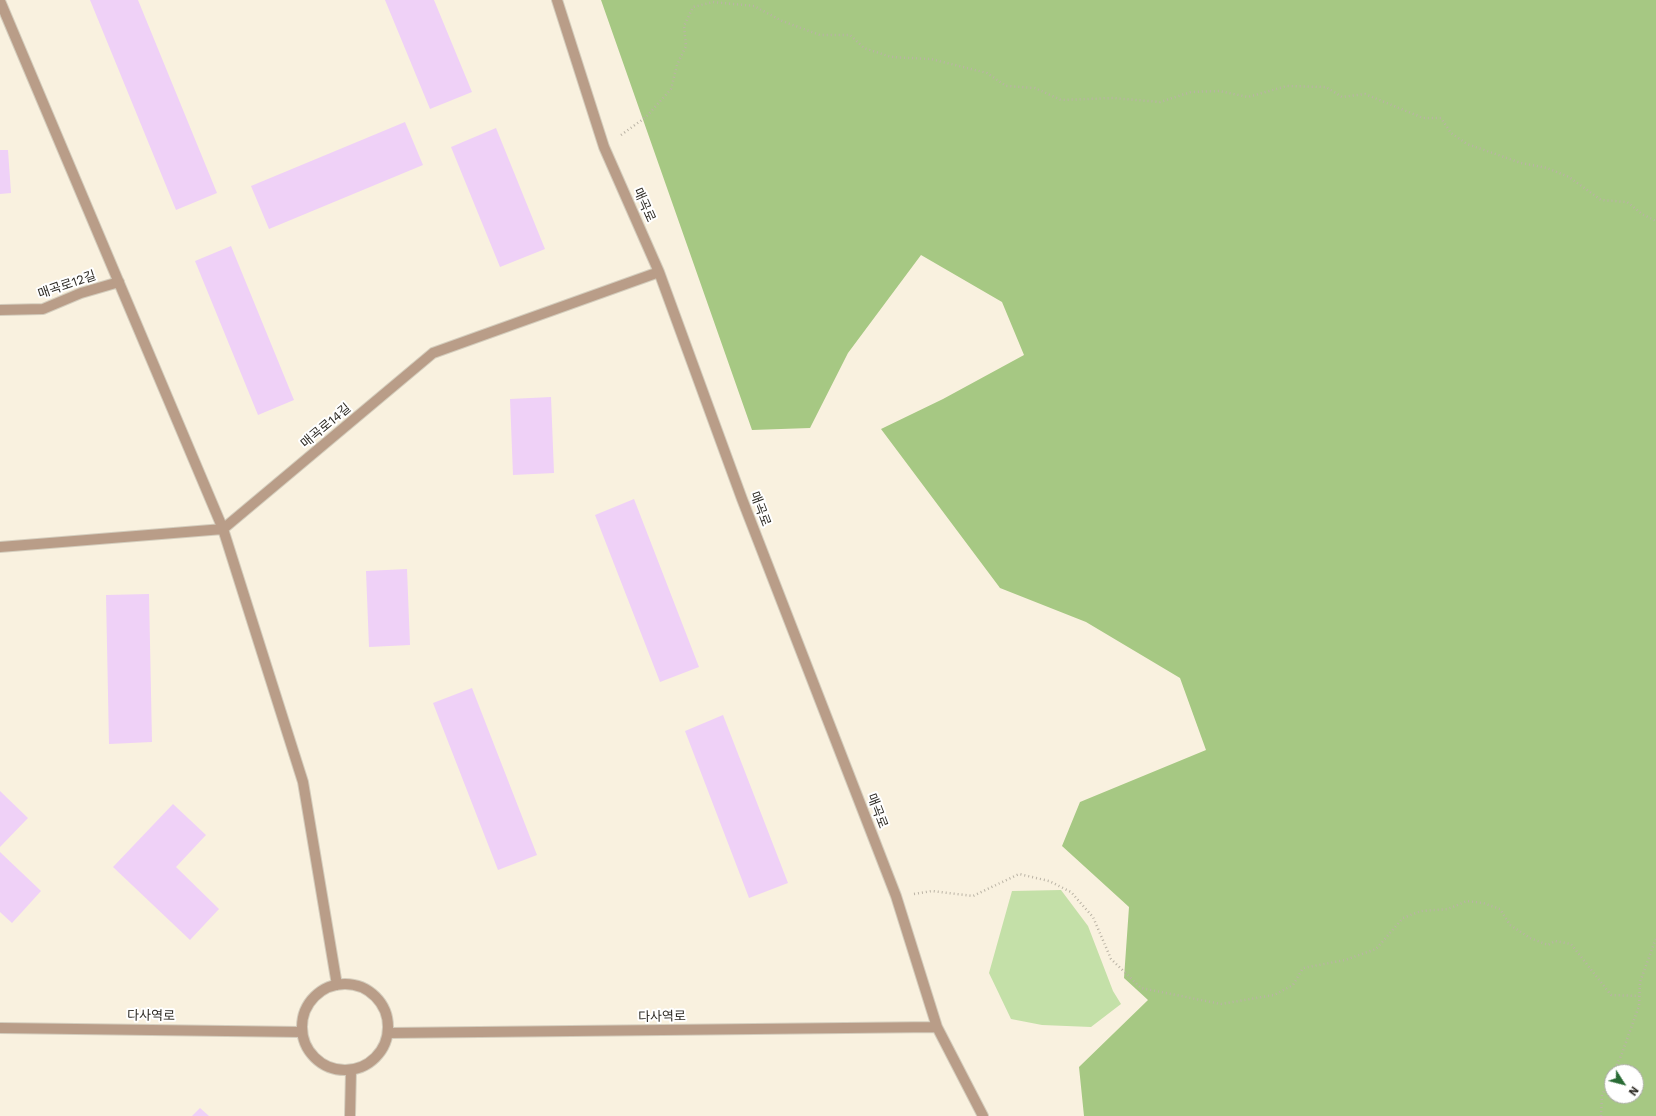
<!DOCTYPE html>
<meta charset="utf-8">
<style>
body{margin:0}
#map{position:relative;width:1656px;height:1116px;overflow:hidden;background:#f9f1df;font-family:"Work Sans",sans-serif}
canvas{display:block}
.north{position:absolute;left:1604px;top:1064px;width:40px;height:40px;box-sizing:border-box;background:#fff;border:1px solid #abaaa7;border-radius:50%;rotate:126deg;font-size:11px;font-weight:700;line-height:16px;text-align:center;color:#2d2a24}
.north::after{content:'';display:block;margin:auto;width:14px;height:18px;background:#296b35;clip-path:polygon(50% 0,100% 100%,50% 72%,0 100%)}
</style>
<div id="map">
<canvas width="1656" height="1116"></canvas>
<div class="north">N</div>
</div>
<script>
const c = document.querySelector('canvas').getContext('2d');
c.lineJoin = 'round';
function fill(path, color) {
  c.fillStyle = color;
  c.fill(path, 'evenodd');
}
function shape(rows) {
  const path = new Path2D();
  for (const r of rows) {
    if (r.length === 3) {
      path.moveTo(r[0] + r[2], r[1]);
      path.arc(r[0], r[1], r[2], 0, 2 * Math.PI);
      continue;
    }
    path.moveTo(r[0], r[1]);
    for (let i = 2; i < r.length; i += 2) path.lineTo(r[i], r[i + 1]);
  }
  return path;
}
function strokePath(path, color, width, dash) {
  c.strokeStyle = color;
  c.lineWidth = width;
  c.lineCap = dash ? 'butt' : 'round';
  c.setLineDash(dash || []);
  c.stroke(path);
}
function write(font, color, halo, rows, align = 'center') {
  c.font = font + ' "Work Sans","Noto Sans KR",sans-serif';
  c.lineWidth = 4;
  c.setLineDash([]);
  c.textBaseline = 'middle';
  c.strokeStyle = halo;
  c.fillStyle = color;
  for (const [text, x, y, turn = 0] of rows) {
    c.save();
    c.translate(x, y);
    c.rotate((+turn || 0) * Math.PI / 180);
    c.textAlign = isNaN(turn) ? turn : align;
    if (halo) c.strokeText(text, 0, 0);
    c.fillText(text, 0, 0);
    c.restore();
  }
}
const green = shape([
 [1061,890,1088,926,1113,991,1121,1004,1091,1027,1042,1025,1011,1019,989,973,1012,891]
]);
const forest = shape([
 [601,0,1656,0,1656,1116,1084,1116,1079,1067,1148,1000,1124,978,1129,907,1062,846,1080,802,1206,750,1180,678,1086,622,1000,588,881,429,943,399,1024,355,1002,302,921,255,848,353,810,428,752,430],
 [1612,1072,1636,1072,1636,1096,1612,1096]
]);
const building = shape([
 [90,0,138,0,217,193,176,210],
 [385,0,434,0,472,92,430,109],
 [405,122,423,165,269,229,251,186],
 [496,128,545,249,500,267,451,147],
 [0,150,8,150,11,193,0,194],
 [231,246,294,400,258,415,195,261],
 [551,397,554,473,513,475,510,399],
 [634,499,699,667,660,682,595,515],
 [407,569,410,645,369,647,366,571],
 [149,594,152,742,109,744,106,595],
 [472,688,537,855,498,870,433,703],
 [723,715,788,883,749,898,685,731],
 [0,791,28,818,0,847],
 [173,804,206,835,176,867,219,909,190,940,113,867],
 [0,852,41,891,12,923,0,912],
 [200,1108,209,1116,192,1116]
]);
const path = shape([
 [621,135,646,117,671,89,677,65,686,46,684,26,693,7,713,2,754,6,782,21,820,35,850,35,864,48,891,57,931,59,987,73,1006,86,1035,88,1061,100,1113,98,1160,102,1191,92,1219,91,1248,97,1287,86,1326,87,1342,97,1365,94,1423,118,1441,118,1451,133,1467,144,1521,163,1547,168,1569,177,1601,200,1627,202,1642,214,1656,221],
 [914,894,932,891,973,896,1019,874,1049,881,1071,892,1093,917,1111,959,1141,988,1221,1004,1274,995,1293,985,1303,968,1345,960,1376,949,1403,918,1421,911,1448,909,1467,901,1483,903,1500,909,1510,925,1530,938,1548,945,1555,941,1571,944,1611,995,1639,996],
 [1613,1072,1621,1056,1639,1006,1640,982,1656,938],
 [1601,1116,1602,1095,1612,1075]
]);
const minor = shape([
 [557,0,604,147,659,272,742,499,896,896,937,1027,983,1116],
 [0,1,223,529,303,782,337,985],
 [0,310,43,309,81,293,119,282],
 [0,547,223,529,433,353,659,272],
 [345,1027,43],
 [0,1028,302,1032],
 [388,1033,937,1027],
 [350,1116,351,1070]
]);
const streetNames = [
 ["매곡로",644,205,66],
 ["매곡로12길",67,285,-19],
 ["매곡로14길",326,426,-40],
 ["매곡로",760,509,69],
 ["매곡로",877,811,69],
 ["다사역로",151,1016,1],
 ["다사역로",662,1017,-1]
];
fill(green, '#c4e0a8');
fill(forest, '#a6c883');
fill(building, '#efd1f7');
strokePath(minor, '#d4cdbd', 12);
strokePath(path, '#bab3a5', 2.5, [1, 3]);
strokePath(minor, '#b99d88', 10);
write('13px', '#2d2a24', '#fff', streetNames);
</script>
